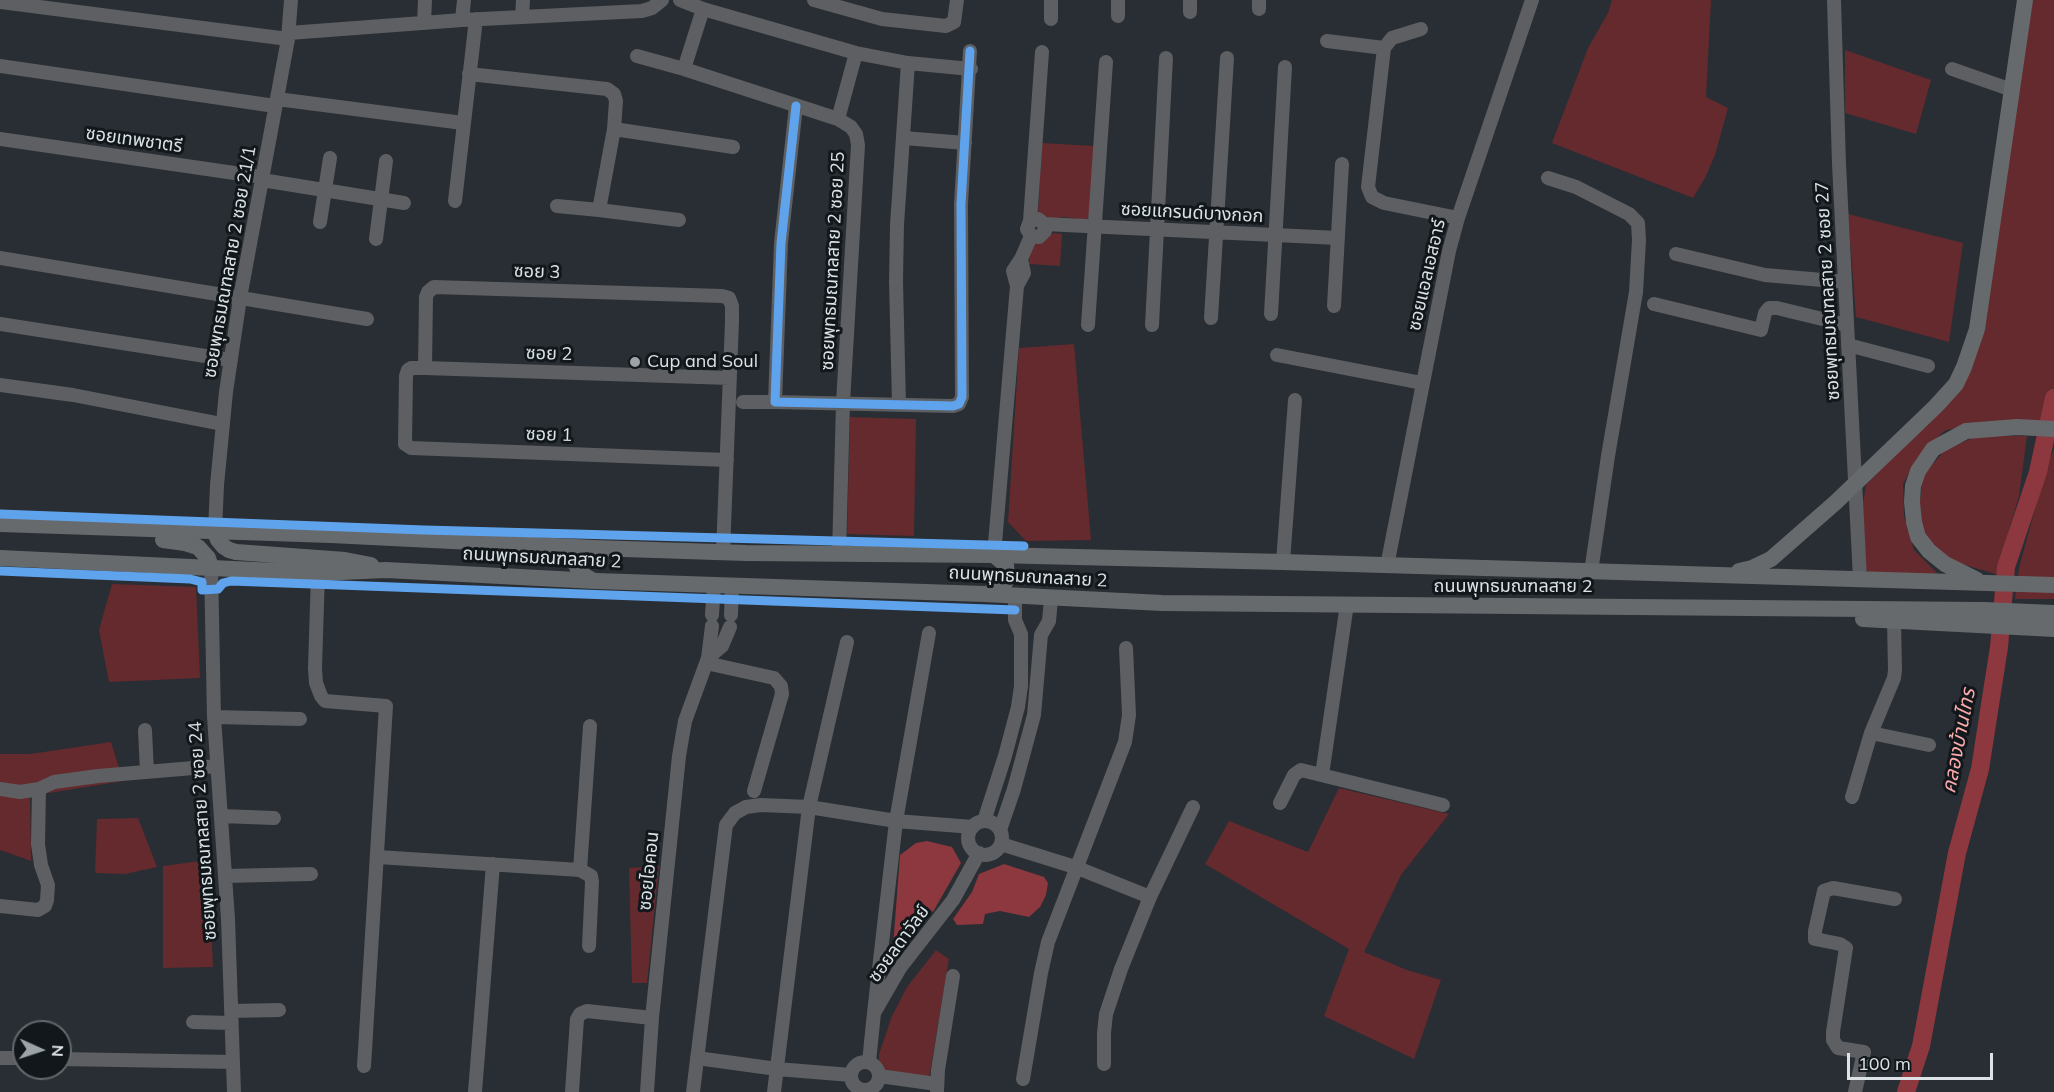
<!DOCTYPE html>
<meta charset="utf-8">
<style>
body{margin:0}
#map{position:relative;width:2054px;height:1092px;overflow:hidden;background:#282e33;font-family:Mulish,sans-serif}
canvas{display:block}
.north{position:absolute;left:12px;top:1020px;width:60px;height:60px;box-sizing:border-box;background:#11171a;border:2px solid #62696c;border-radius:50%;rotate:93deg;font-size:16px;font-weight:700;line-height:24px;text-align:center;color:#dbe3e7}
.north::after{content:'';display:block;margin:auto;width:21px;height:27px;background:#9ca4a8;clip-path:polygon(50% 0,100% 100%,50% 72%,0 100%)}
.scale{position:absolute;left:1847px;top:1053px;width:146px;height:27px;box-sizing:border-box;border:3px solid #dbe3e7;border-top:0;padding-left:8px;font-size:18px;line-height:21px;white-space:nowrap;color:#dbe3e7;-webkit-text-stroke:4px #11171a;paint-order:stroke}
</style>
<div id="map">
<canvas width="2054" height="1092"></canvas>
<div class="north">N</div>
<div class="scale">100 m</div>
</div>
<script>
const c = document.querySelector('canvas').getContext('2d');
c.lineJoin = 'round';
function fill(path, color) {
  c.fillStyle = color;
  c.fill(path, 'evenodd');
}
function shape(rows) {
  const path = new Path2D();
  for (const r of rows) {
    if (r.length === 3) {
      path.moveTo(r[0] + r[2], r[1]);
      path.arc(r[0], r[1], r[2], 0, 2 * Math.PI);
      continue;
    }
    path.moveTo(r[0], r[1]);
    for (let i = 2; i < r.length; i += 2) path.lineTo(r[i], r[i + 1]);
  }
  return path;
}
function strokePath(path, color, width, dash) {
  c.strokeStyle = color;
  c.lineWidth = width;
  c.lineCap = dash ? 'butt' : 'round';
  c.setLineDash(dash || []);
  c.stroke(path);
}
function write(font, color, halo, rows, align = 'center') {
  c.font = font + ' Mulish,"Noto Sans Thai",sans-serif';
  c.lineWidth = 6;
  c.setLineDash([]);
  c.textBaseline = 'middle';
  c.strokeStyle = halo;
  c.fillStyle = color;
  for (const [text, x, y, turn = 0] of rows) {
    c.save();
    c.translate(x, y);
    c.rotate((+turn || 0) * Math.PI / 180);
    c.textAlign = isNaN(turn) ? turn : align;
    if (halo) c.strokeText(text, 0, 0);
    c.fillText(text, 0, 0);
    c.restore();
  }
}
const green = shape([
 [1612,0,1711,0,1706,97,1728,108,1715,155,1705,178,1693,198,1552,143,1588,48,1608,13],
 [2033,0,2054,0,2054,421,1978,422,1944,431,1917,458,1903,484,1904,516,1914,550,1938,574,1870,573,1863,568,1863,503,1866,485,1950,399,1970,370],
 [1845,50,1931,80,1916,134,1845,113],
 [1042,143,1094,146,1089,217,1086,220,1064,217,1046,219,1038,213],
 [1848,214,1963,243,1949,342,1856,317],
 [1054,233,1062,234,1060,266,1029,264,1030,253,1035,243],
 [1074,344,1091,540,1026,541,1008,522,1019,348],
 [850,417,916,419,914,536,847,534],
 [1978,436,2027,436,2019,496,1996,574,1944,559,1921,533,1920,502,1923,475,1946,449],
 [2054,450,2054,599,2015,599,2019,568,2048,461],
 [112,584,196,587,200,678,109,682,99,630],
 [111,742,123,781,30,796,31,861,0,850,0,754,30,754],
 [1339,788,1449,814,1401,875,1364,952,1407,970,1441,980,1414,1059,1324,1016,1349,949,1205,864,1229,821,1308,852],
 [138,818,157,867,125,874,95,873,97,819],
 [208,860,213,967,163,968,163,866],
 [659,866,647,983,632,983,629,868],
 [936,950,949,959,929,1078,887,1071,879,1066,879,1054,892,1016,907,987]
]);
const water = shape([
 [927,841,952,847,961,863,933,912,927,907,911,926,917,932,902,950,897,952,893,947,900,855,916,843],
 [1004,864,1044,877,1048,883,1046,895,1040,907,1029,917,1000,911,985,914,983,924,957,925,953,919,972,892,979,874]
]);
const river = shape([
 [1906,1092,1921,1046,1957,853,1980,769,1999,647,2006,567,2038,472,2054,398]
]);
const minor = shape([
 [680,0,703,9],
 [814,0,882,19,946,26,954,22,957,0],
 [1051,0,1051,19],
 [1118,0,1118,16],
 [1190,0,1190,12],
 [1259,0,1259,9],
 [1834,0,1839,164,1860,579],
 [1,2,288,39],
 [522,17,523,0],
 [462,20,464,0],
 [424,23,425,0],
 [1421,29,1392,38,1384,48,1368,187,1372,197,1384,203,1458,218],
 [289,33,462,20,642,11,652,8,662,0],
 [1327,41,1384,48],
 [637,56,684,69,838,119,851,127,856,134,858,145,843,403,839,554],
 [0,66,275,106],
 [684,69,703,9,856,53,908,63],
 [1952,69,2012,90],
 [469,74,607,89,614,94,616,101,614,129,599,210,679,220],
 [277,99,463,123],
 [796,106,781,243,775,402,953,406,959,404,962,397,961,204,970,51],
 [838,119,856,53],
 [614,129,733,147],
 [904,138,965,143],
 [0,139,262,177],
 [1548,178,1576,187,1629,214,1638,223,1639,240,1636,292,1608,456,1591,572],
 [262,180,404,203],
 [455,201,476,19],
 [557,206,599,210],
 [1030,221,1042,52],
 [320,222,330,158],
 [1044,224,1045,231,1039,237,1031,236,1027,229,1030,221,1038,219,1044,224,1338,238],
 [376,239,386,161],
 [1676,254,1765,275,1845,282],
 [0,258,367,319],
 [1017,286,1024,273,1021,259],
 [1654,304,1761,330,1765,313,1769,308,1777,308,1847,325],
 [1334,306,1342,164],
 [1271,314,1285,67],
 [1211,318,1227,58],
 [0,324,231,360],
 [1088,325,1106,62],
 [1152,325,1166,58],
 [1848,345,1928,366],
 [1277,355,1422,383],
 [425,368,426,297,428,292,434,287,722,296,729,298,732,306,732,322,723,552],
 [0,385,73,395,222,424],
 [743,402,775,402],
 [899,404,896,281,897,225,908,63,971,69],
 [727,460,411,448,405,444,406,376,408,370,411,368,425,368,730,378],
 [215,532,217,485,226,392,240,298,288,39,291,0],
 [994,555,1017,286,1013,271,1021,259,1031,236],
 [1283,562,1295,400],
 [1387,566,1449,251,1458,218,1532,0],
 [211,567,214,717,228,919,234,1092],
 [318,573,315,668,316,683,321,696,325,701,386,706,364,1066],
 [712,615,714,584],
 [731,615,732,585],
 [708,658,722,646,730,627],
 [706,663,774,678,781,686,782,694,754,791],
 [214,717,300,719],
 [145,730,147,772],
 [1871,733,1929,745],
 [1322,775,1347,604],
 [0,789,20,792,39,789],
 [1852,797,1871,733,1894,678,1895,670,1894,621],
 [1280,803,1294,775,1301,770,1443,805],
 [221,816,274,818],
 [984,821,1005,756,1018,707,1021,686,1021,634,1015,620,1015,597],
 [985,838,17],
 [1000,830,1014,789,1034,715,1041,635,1049,621,1051,599],
 [1001,844,1075,867,1150,897],
 [378,857,580,870,591,876,592,882,589,946],
 [580,870,590,726],
 [225,876,311,874],
 [0,906,38,910,45,906,47,900,48,885,41,865,38,844,39,789,54,782,98,776,217,766],
 [231,1011,279,1010],
 [874,1013,896,821,929,633],
 [193,1022,231,1023],
 [0,1058,24,1058],
 [697,1058,777,1069,851,1075],
 [60,1059,233,1062],
 [869,1062,874,1013,900,968,953,900,979,853],
 [865,1076,14],
 [1104,1064,1104,1033,1106,1014,1121,969,1150,897,1193,807],
 [879,1076,937,1084],
 [1023,1079,1041,973,1048,942,1125,742,1129,715,1126,648],
 [475,1092,493,864],
 [572,1092,577,1019,580,1014,587,1011,652,1018],
 [647,1092,652,1018,679,756,685,721,708,658,712,626],
 [693,1092,726,825,735,813,746,807,761,805,809,807,896,821,973,827],
 [774,1092,809,807,847,642],
 [937,1092,938,1070,953,976],
 [1855,1092,1864,1052,1838,1048,1833,1040,1833,1032,1846,948,1840,944,1815,939,1815,931,1824,891,1833,888,1895,899]
]);
const major = shape([
 [0,524,331,535,594,548,746,553,994,555,1283,562,2054,585],
 [215,532,218,540,223,546,229,550,236,552,345,560,371,565],
 [163,540,185,543,198,547,208,558,211,567],
 [593,548,579,553,576,565,581,574,594,581],
 [0,558,318,573,386,570,596,581,985,594,1162,603,1984,610,2054,613],
 [1739,571,1752,568,1771,559,1836,502,1936,406,1956,384,1964,367,1977,329,2025,0],
 [1977,580,1945,564,1929,551,1918,537,1914,522,1912,502,1913,486,1918,471,1933,449,1966,431,2017,427,2054,429],
 [986,594,1000,588,1005,583,1007,577,1006,565,994,555],
 [1863,619,2054,629]
]);
const cycleway = shape([
 [796,106,781,243,775,402,953,406,959,404,962,397,961,204,970,51],
 [0,514,424,530,1024,546],
 [0,571,190,579,202,582,202,590,218,589,223,583,231,581,1015,610]
]);
const markers = [
 [635,362,6,"#9ca4a8"]
];
const streetNames = [
 ["ซอยเทพชาตรี",134,140,8],
 ["ซอยแกรนด์บางกอก",1192,213,3],
 ["ซอยพุทธมณฑลสาย 2 ซอย 25",833,261,-87],
 ["ซอยพุทธมณฑลสาย 2 ซอย 21/1",230,262,-80],
 ["ซอย 3",537,272,2],
 ["ซอยแอลเอสอาร์",1427,275,-77],
 ["ซอยพุทธมณฑลสาย 2 ซอย 27",1828,291,-93],
 ["ซอย 2",549,354,2],
 ["ซอย 1",549,435,2],
 ["ถนนพุทธมณฑลสาย 2",542,558,3],
 ["ถนนพุทธมณฑลสาย 2",1028,577,3],
 ["ถนนพุทธมณฑลสาย 2",1513,587],
 ["ซอยพุทธมณฑลสาย 2 ซอย 24",203,831,-94],
 ["ซอยไอคอน",649,871,-84],
 ["ซอยลดาวัลย์",899,944,-54]
];
const poiNames = [
 ["Cup and Soul",647,362]
];
const waterNames = [
 ["คลองบ้านไทร",1959,741,-79]
];
fill(green, '#642a2e');
fill(water, '#8d373f');
strokePath(river, '#8d373f', 18);
strokePath(minor, '#5d5f62', 14);
strokePath(major, '#676a6c', 16);
strokePath(cycleway, '#60a3ed', 9);
for (const [x, y, r, color] of markers) {
  const dot = new Path2D();
  dot.arc(x, y, r, 0, 2 * Math.PI);
  c.fillStyle = color;
  c.fill(dot);
  strokePath(dot, '#11171a', 2);
}
write('18px', '#dbe3e7', '#11171a', streetNames);
write('18px', '#dbe3e7', '#11171a', poiNames, 'left');
write('italic 20px', '#fbabac', '#11171a', waterNames);
</script>
